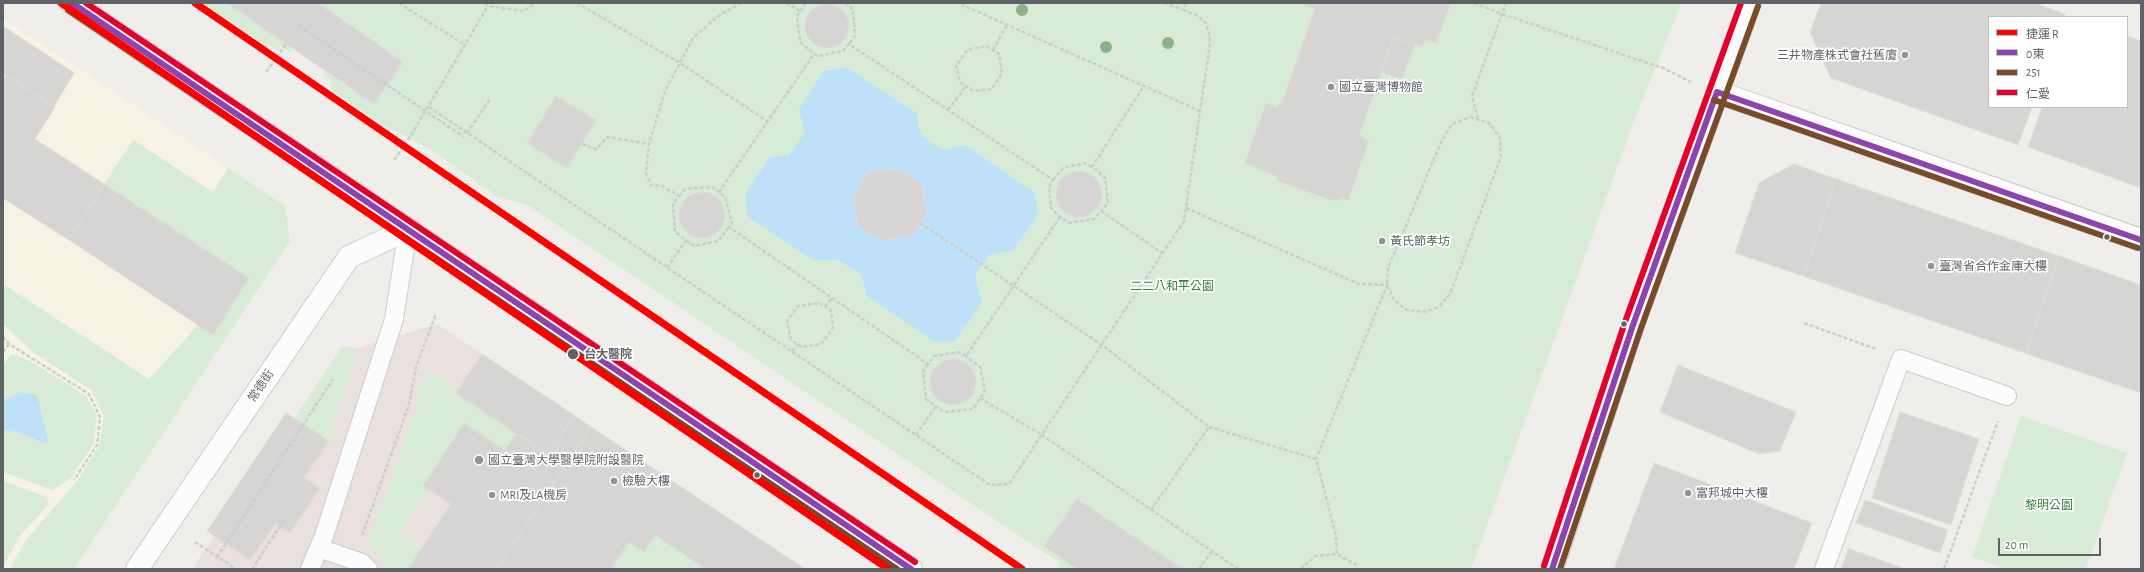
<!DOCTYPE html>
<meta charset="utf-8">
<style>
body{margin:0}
#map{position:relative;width:2144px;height:572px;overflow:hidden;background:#efeeea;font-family:"Alegreya Sans","Noto Sans TC",sans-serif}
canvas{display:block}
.frame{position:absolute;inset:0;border:4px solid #5f6368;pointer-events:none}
.legend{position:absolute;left:1988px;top:16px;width:140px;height:92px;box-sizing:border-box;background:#fff;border:1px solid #bfc1c3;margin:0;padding:5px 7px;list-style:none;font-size:12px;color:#5f6368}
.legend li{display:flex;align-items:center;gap:8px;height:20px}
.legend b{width:20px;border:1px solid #bfc1c3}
.scale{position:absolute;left:1998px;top:538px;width:103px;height:18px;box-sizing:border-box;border:2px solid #5f6368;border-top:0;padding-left:5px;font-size:12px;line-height:14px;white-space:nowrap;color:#5f6368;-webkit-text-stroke:3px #fff;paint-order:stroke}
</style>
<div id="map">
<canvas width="2144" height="572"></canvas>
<div class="frame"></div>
<ul class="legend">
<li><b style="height:5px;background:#f00"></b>捷運 R</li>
<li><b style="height:5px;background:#8e44ad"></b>0東</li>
<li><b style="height:5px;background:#7a4b2a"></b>251</li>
<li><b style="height:5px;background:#e4002b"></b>仁愛</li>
</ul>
<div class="scale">20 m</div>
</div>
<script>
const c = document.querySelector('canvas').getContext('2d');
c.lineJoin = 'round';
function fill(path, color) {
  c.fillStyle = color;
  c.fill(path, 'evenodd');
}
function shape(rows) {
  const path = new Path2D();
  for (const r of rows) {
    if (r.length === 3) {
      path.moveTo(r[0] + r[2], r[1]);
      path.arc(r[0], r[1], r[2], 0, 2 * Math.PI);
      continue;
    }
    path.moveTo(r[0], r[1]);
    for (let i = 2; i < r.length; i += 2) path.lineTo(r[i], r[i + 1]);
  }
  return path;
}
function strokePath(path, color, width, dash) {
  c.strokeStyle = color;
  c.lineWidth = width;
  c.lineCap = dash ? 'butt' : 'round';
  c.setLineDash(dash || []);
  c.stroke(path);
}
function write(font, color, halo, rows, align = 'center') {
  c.font = font + ' "Alegreya Sans","Noto Sans TC",sans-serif';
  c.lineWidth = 3.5;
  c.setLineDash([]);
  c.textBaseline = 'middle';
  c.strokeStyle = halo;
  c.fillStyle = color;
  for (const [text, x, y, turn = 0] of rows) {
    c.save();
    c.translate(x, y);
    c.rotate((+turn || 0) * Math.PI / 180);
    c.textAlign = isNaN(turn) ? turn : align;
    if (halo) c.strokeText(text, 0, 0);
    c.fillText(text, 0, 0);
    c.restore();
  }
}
const commercial = shape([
 [3,18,285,206,290,241,74,569,3,569]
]);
const medical = shape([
 [437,324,482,354,805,569,192,569,214,536,275,524,290,533,313,484,304,478,329,441,294,419,342,347,358,348]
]);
const green = shape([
 [208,3,1682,3,1638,110,1471,569,1061,569,1057,566,1058,562,528,205,498,197,433,151,383,124,330,90,332,81,323,75,325,71,293,49,289,52,281,46,278,51,270,45,267,49,205,8],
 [133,140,213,192,228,168,285,206,290,241,74,569,10,569,26,540,77,481,99,446,104,416,91,390,33,352,3,324,3,284,149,379,198,325,213,334,249,278,104,184],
 [342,347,358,348,329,441,294,419],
 [12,354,29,360,86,396,97,416,94,443,71,478,52,490,3,472,3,430,19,433,44,443,19,393,11,398,3,399,3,365],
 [424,372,433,374,517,433,505,450,464,424,423,485,429,490,401,533,422,547,408,569,390,569,368,545,414,414],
 [2021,416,2127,453,2086,569,2006,569,1972,557],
 [3,481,47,497,49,504,19,537,3,567],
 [655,535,706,569,611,569,629,542,644,552]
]);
const water = shape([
 [846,67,916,113,921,135,942,150,965,145,1035,193,1038,215,1012,251,989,255,975,275,982,302,955,341,935,342,866,295,862,275,837,259,815,261,748,217,745,194,770,157,789,155,805,132,799,109,824,71],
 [19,392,37,395,48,441,44,443,19,433,3,430,3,399,11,398]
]);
const building = shape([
 [227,3,318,3,403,62,374,104,227,3],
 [1299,3,1451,3,1436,43,1425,39,1422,47,1394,37,1359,135,1369,141,1348,200,1341,197,1340,201,1335,199,1334,201,1277,181,1278,177,1245,163,1266,103,1277,107,1278,104,1281,105,1315,9,1299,3],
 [1821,3,2034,3,2065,14,2064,17,1989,17,1989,107,2032,107,2018,145,1831,78,1810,32,1821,3],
 [827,26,22],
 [3,26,74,73,54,106,3,73,3,26],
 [2127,36,2141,41,2141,188,2028,147,2042,107,2127,107,2127,36],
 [1394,37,1415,44,1402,79,1381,72,1394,37],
 [6,75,55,107,35,139,104,184,69,240,3,198,3,80,6,75],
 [556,96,596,120,567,168,527,143,556,96],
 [1794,164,1836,179,1803,276,1735,253,1759,183,1794,164],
 [896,169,921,183,927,212,913,235,882,241,858,226,853,197,869,172,896,169],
 [1079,194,23],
 [1836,179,2059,256,2025,353,1803,276,1836,179],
 [104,184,249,278,213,335,69,240,104,184],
 [702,215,23],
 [2059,256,2141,285,2141,393,2025,353,2059,256],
 [482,354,574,415,548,455,456,393,482,354],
 [953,382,23],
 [1678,365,1796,412,1780,451,1759,454,1660,412,1678,365],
 [1900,412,1979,439,1951,525,1872,498,1900,412],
 [286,413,329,441,304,478,320,488,290,533,275,524,250,560,207,531,286,413],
 [574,415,591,427,554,483,505,450,517,433,548,455,574,415],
 [464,423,554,483,497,569,408,569,451,504,423,486,464,423],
 [591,427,805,569,706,569,655,535,644,552,629,542,611,569,497,569,591,427],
 [1654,463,1812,523,1794,569,1614,569,1654,463],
 [1077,499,1165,557,1183,569,1077,569,1044,546,1077,499],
 [1865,500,1948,530,1940,553,1856,523,1865,500],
 [1849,548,1855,551,1906,569,1841,569,1849,548]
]);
const path = shape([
 [399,3,465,45],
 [485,3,488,6,524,11,535,3],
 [577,3,680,63,767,121],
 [786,3,800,11],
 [806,3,797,16,800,42,814,54],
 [845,3,853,9,855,36,849,44],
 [1164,3,1184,10],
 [1186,3,1184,10,1196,15,1206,23,1210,37,1209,52,1200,111],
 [1474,3,1502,14,1663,68,1691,82],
 [298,25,464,137],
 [986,46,999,54,1002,73,992,89,973,91,960,82,956,66,967,50,986,46],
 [993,50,1007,25],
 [266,72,286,44],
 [429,107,990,485,1009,484,1184,221,1200,111,958,3],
 [948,110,966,86],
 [1470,117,1489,123,1500,138,1501,157,1450,294,1439,307,1424,312,1407,310,1394,300,1387,285,1388,268,1442,140,1452,124,1470,117],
 [1478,119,1472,96,1506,3],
 [467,133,490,99],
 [582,144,596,149,608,137,649,144],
 [394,160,410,137,488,6],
 [1053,180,1063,168,1085,163,1092,167],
 [679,196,685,189,712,187,719,192],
 [1186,208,1359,284,1387,285,1316,459],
 [1101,211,1162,253],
 [1060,217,966,356,959,352,934,356,928,364,729,227,732,223,725,197,719,192,814,54,818,56,843,51,849,44,1053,180,1049,187,1051,208,1060,217,1069,223,1094,219,1108,203,1105,177,1092,167,1144,86],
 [920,223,1102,345,1209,427,1316,459,1336,536,1337,554],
 [686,240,694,246,718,241,729,227],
 [667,268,686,240,675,232,673,204,679,196,662,186,651,185,646,173,649,144,665,91,693,38,718,16,741,3],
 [819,303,831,310,833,328,821,344,802,347,791,340,787,321,798,306,819,303],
 [825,307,832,298],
 [1804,323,1876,349],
 [3,337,9,344,89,394,100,417,97,445,74,480],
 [792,351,797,344],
 [3,352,9,344],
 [928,364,923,371,926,399,944,412,973,409,985,391,980,367,966,356],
 [980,398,1042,435,1238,569],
 [916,435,936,406],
 [1151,510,1209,427],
 [362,535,409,405,416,367,436,314],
 [195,542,236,569],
 [217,557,333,379],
 [252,569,284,520],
 [1199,569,1212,551],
 [1301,569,1315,556,1337,554,1356,565,1358,569],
 [1944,569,1998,421]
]);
const lane = shape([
 [319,548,362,563,368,569],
 [310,569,324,536,394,319,408,229],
 [1824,569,1901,359,2007,396]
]);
const street = shape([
 [137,569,349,257,408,229]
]);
const secondary = shape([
 [72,3,911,569],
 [1717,92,2141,240],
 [1552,569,1633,325,1750,3]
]);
const bus1 = shape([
 [72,3,911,569],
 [1717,92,2141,240],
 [1552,569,1633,325,1717,92]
]);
const bus2 = shape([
 [68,10,897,569],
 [1714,100,2138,248],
 [1560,569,1641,328,1758,6]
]);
const bus3 = shape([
 [86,3,915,562],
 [1544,566,1625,322,1741,3]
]);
const metro1 = shape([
 [61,3,888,569],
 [195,3,1022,569]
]);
const trees = [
 [1022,10],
 [1168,43],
 [1106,47]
];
const markers = [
 [1905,55,4,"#919496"],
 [1331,87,4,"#919496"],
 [2107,237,3.5,"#5f6368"],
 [1382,241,4,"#919496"],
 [1931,266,4,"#919496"],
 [1624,324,3.5,"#5f6368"],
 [573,354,6,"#5f6368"],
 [479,460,5,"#919496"],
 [757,475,3.5,"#5f6368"],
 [614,481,4,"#919496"],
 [1688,493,4,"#919496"],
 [492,495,4,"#919496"]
];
const poiNames = [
 ["三井物產株式會社舊廈",1897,55,"right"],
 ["國立臺灣博物館",1339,87],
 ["黃氏節孝坊",1390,241],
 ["臺灣省合作金庫大樓",1939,266],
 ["國立臺灣大學醫學院附設醫院",488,460],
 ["檢驗大樓",622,481],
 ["富邦城中大樓",1696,493],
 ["MRI及LA機房",500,495]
];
const parkNames = [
 ["二二八和平公園",1172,286],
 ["黎明公園",2049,505]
];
const stopNames = [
 ["台大醫院",584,354]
];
const streetNames = [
 ["常德街",261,386,-56]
];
fill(commercial, '#f7f3e4');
fill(medical, '#eae0de');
fill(green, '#d8ebd6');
fill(water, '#bfe0f9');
fill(building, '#d6d5d3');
strokePath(building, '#deddd9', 1);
strokePath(lane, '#cbcccc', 20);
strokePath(street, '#cbcccc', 24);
strokePath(secondary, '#cacacb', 24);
strokePath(path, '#cacfcc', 2.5, [4, 2]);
strokePath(lane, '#fdfcfc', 18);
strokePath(street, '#fdfcfc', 22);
strokePath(secondary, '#fdfcfc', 22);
strokePath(bus1, '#8e44ad', 6);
strokePath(bus2, '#7a4b2a', 6);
strokePath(bus3, '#e4002b', 6);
strokePath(metro1, '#f00', 7);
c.fillStyle = '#88b388';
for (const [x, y] of trees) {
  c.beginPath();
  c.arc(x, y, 6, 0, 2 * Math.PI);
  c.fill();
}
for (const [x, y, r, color] of markers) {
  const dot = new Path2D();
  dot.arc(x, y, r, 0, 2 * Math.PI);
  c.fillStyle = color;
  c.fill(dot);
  strokePath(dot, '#fff', 1.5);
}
write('12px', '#5f6368', '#fff', poiNames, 'left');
write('12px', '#348238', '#fff', parkNames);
write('bold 12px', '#5f6368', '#fff', stopNames, 'left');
write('12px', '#5f6368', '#fff', streetNames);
</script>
